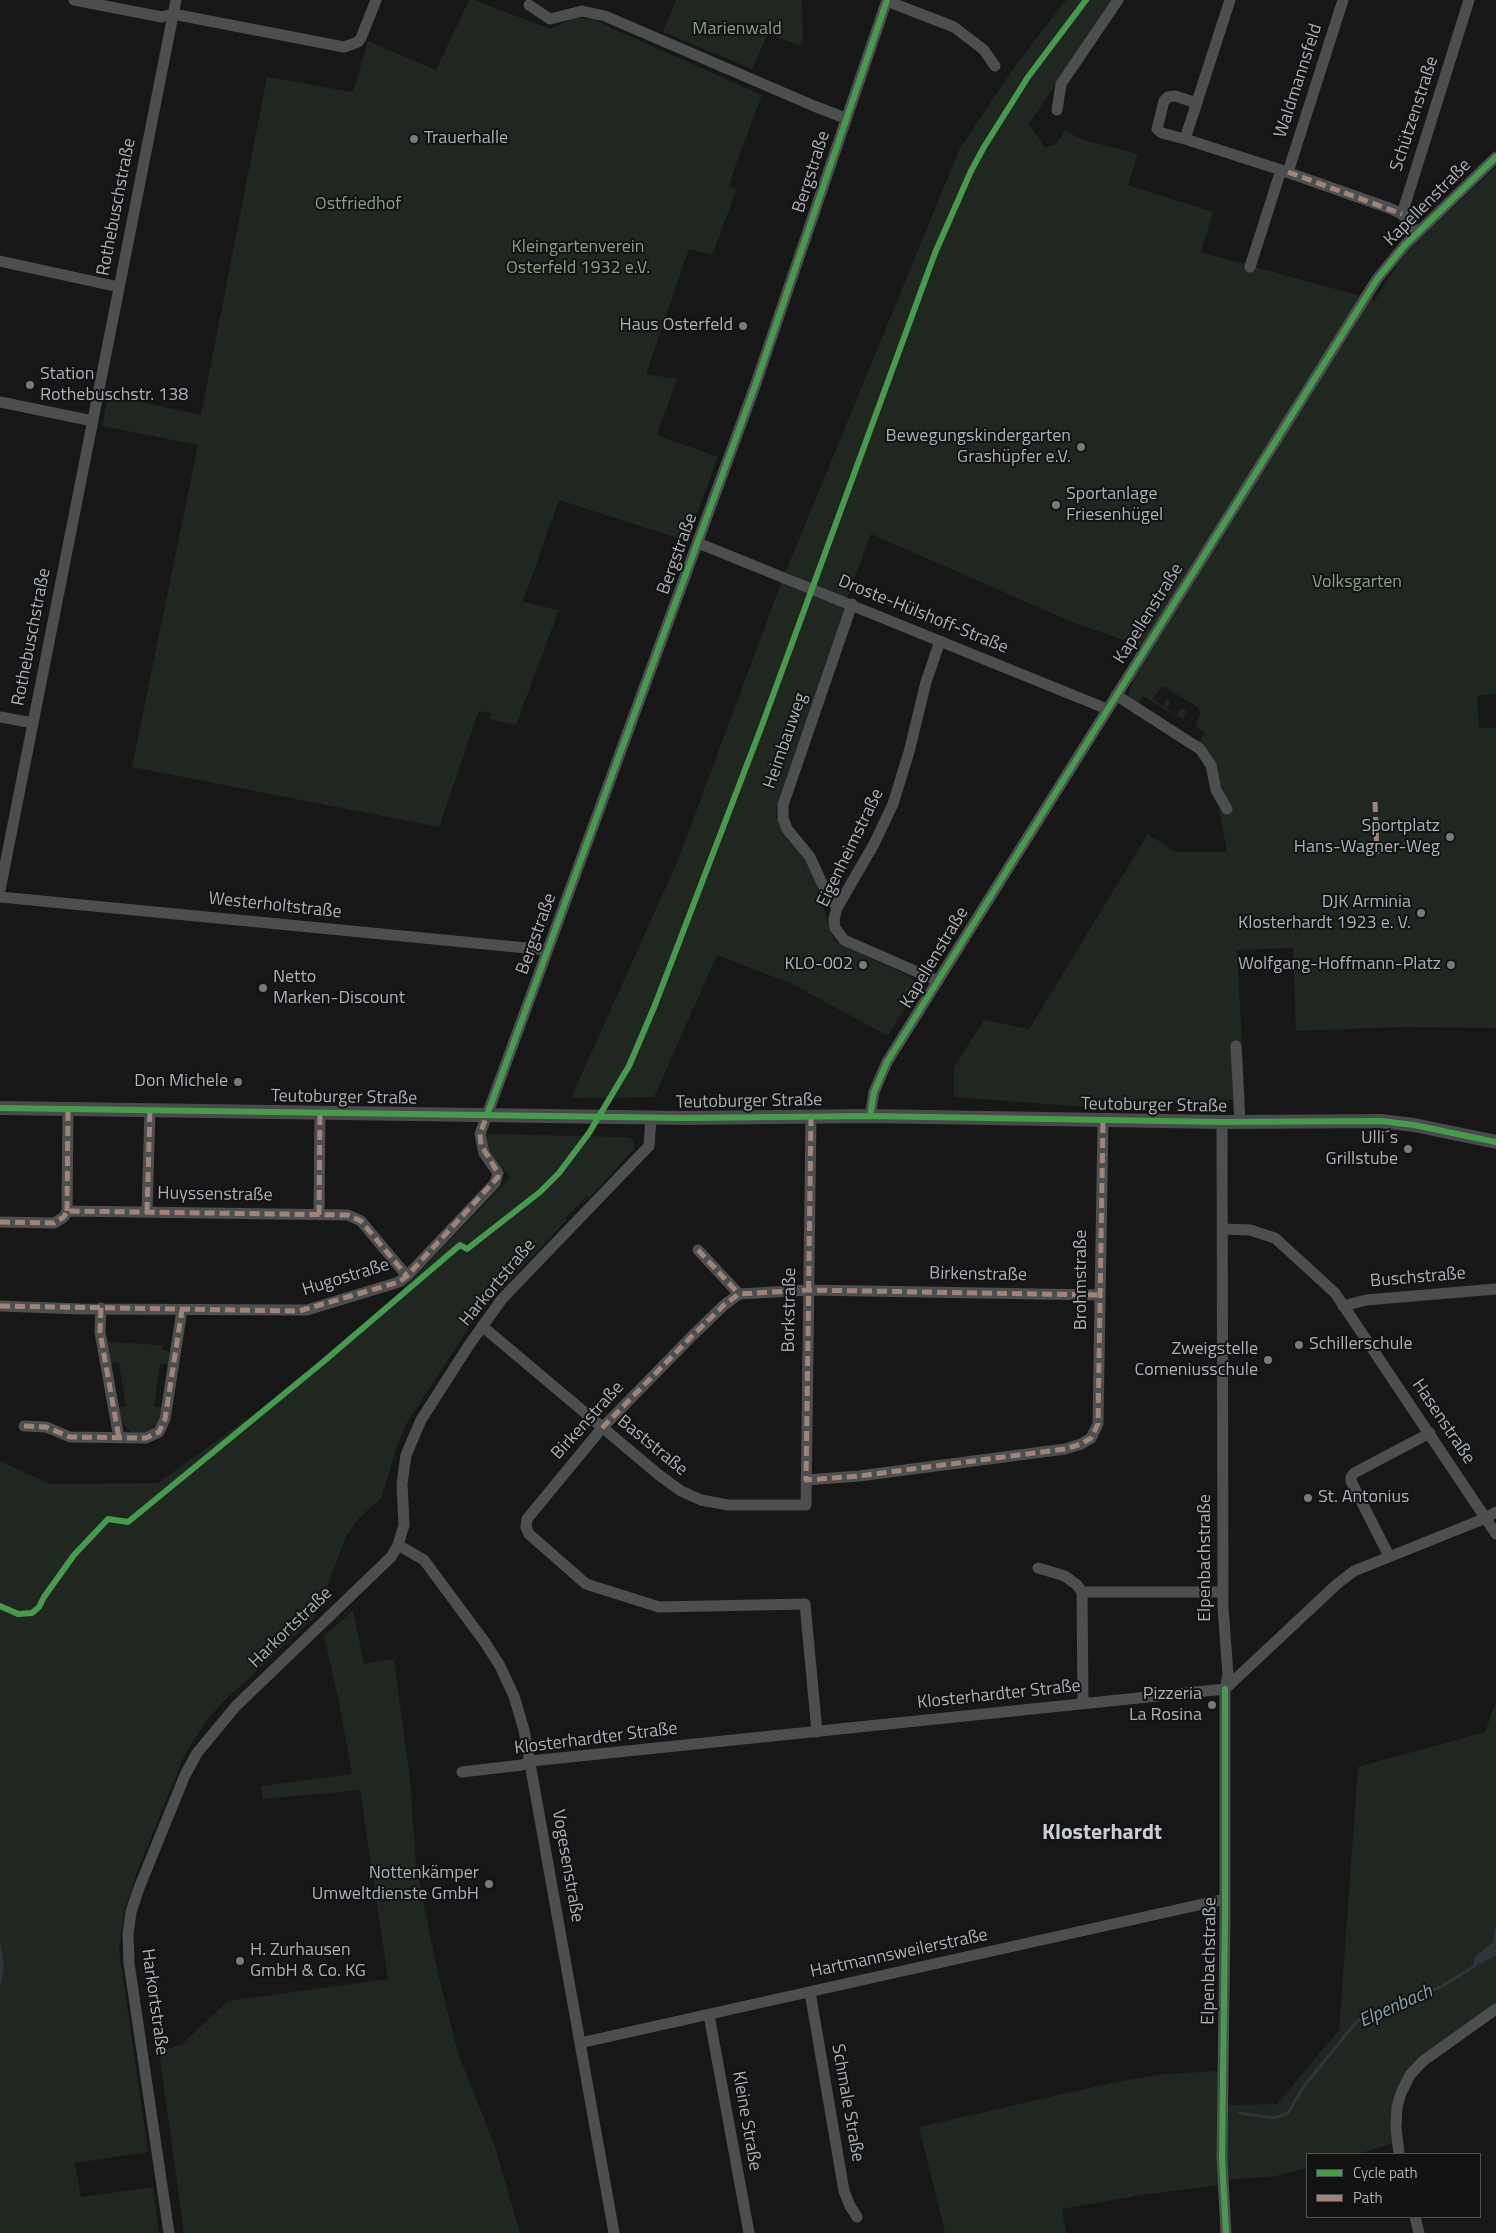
<!DOCTYPE html>
<meta charset="utf-8">
<style>
body{margin:0}
#map{position:relative;width:1496px;height:2233px;overflow:hidden;background:#171718;font-family:"Titillium Web",sans-serif}
canvas{display:block}
.legend{position:absolute;left:1306px;top:2153px;width:175px;height:65px;box-sizing:border-box;background:#121213;border:1px solid #4f5155;margin:0;padding:6px 9px;list-style:none;font-size:15px;color:#aab0b7}
.legend li{display:flex;align-items:center;gap:10px;height:25px}
.legend b{width:25px;border:1px solid #4f5155}
</style>
<div id="map">
<canvas width="1496" height="2233"></canvas>
<ul class="legend">
<li><b style="height:6px;background:#469c4c"></b>Cycle path</li>
<li><b style="height:6px;background:#a18479"></b>Path</li>
</ul>
</div>
<script>
const c = document.querySelector('canvas').getContext('2d');
c.lineJoin = 'round';
function fill(path, color) {
  c.fillStyle = color;
  c.fill(path, 'evenodd');
}
function shape(rows) {
  const path = new Path2D();
  for (const r of rows) {
    path.moveTo(r[0], r[1]);
    for (let i = 2; i < r.length; i += 2) path.lineTo(r[i], r[i + 1]);
  }
  return path;
}
function strokePath(path, color, width, dash) {
  c.strokeStyle = color;
  c.lineWidth = width;
  c.lineCap = dash ? 'butt' : 'round';
  c.setLineDash(dash || []);
  c.stroke(path);
}
function write(font, color, halo, rows, align = 'center') {
  c.font = font + ' "Titillium Web",sans-serif';
  c.lineWidth = 4;
  c.setLineDash([]);
  c.textBaseline = 'middle';
  c.strokeStyle = halo;
  c.fillStyle = color;
  for (const [text, x, y, turn = 0] of rows) {
    c.save();
    c.translate(x, y);
    c.rotate((+turn || 0) * Math.PI / 180);
    c.textAlign = isNaN(turn) ? turn : align;
    if (halo) c.strokeText(text, 0, 0);
    c.fillText(text, 0, 0);
    c.restore();
  }
}
const green = shape([
 [469,0,474,0,550,29,574,18,595,19,609,27,762,95,735,167,729,186,737,189,712,255,689,249,646,374,677,379,657,435,718,457,687,541,559,500,523,602,559,610,516,725,490,719,491,713,479,711,439,827,132,767,198,445,102,426,108,395,201,415,267,77,353,92,368,41,436,70],
 [676,0,802,0,803,43,800,46,768,33,752,69,663,32],
 [1066,0,1111,0,1029,124,1045,148,1056,144,1065,130,1080,139,1138,154,1128,185,1213,212,1201,252,1375,300,1405,252,1496,167,1496,694,1477,696,1479,728,1496,728,1496,1028,1404,1027,1296,1031,1293,948,1237,950,1245,1099,1099,1108,954,1097,954,1067,984,1020,1029,1029,1148,834,1176,852,1227,852,1216,791,1198,752,1194,749,1205,733,1195,726,1200,715,1199,708,1164,687,1161,687,1153,699,1163,706,1167,699,1171,702,1167,708,1177,715,1182,708,1187,711,1183,718,1187,722,1143,696,1137,704,1128,695,1144,647,1072,622,871,534,843,609,844,616,777,809,776,817,810,865,834,941,907,975,920,984,888,1036,792,984,717,955,654,1097,571,1098,678,860,781,583,960,148,1016,65],
 [483,1134,627,1137,632,1139,635,1144,633,1150,589,1198,587,1196,565,1218,567,1220,479,1312,407,1423,399,1441,381,1498,359,1518,346,1537,315,1617,221,1704,207,1720,185,1754,137,1872,124,1913,119,1950,148,2152,75,2163,81,2197,153,2187,159,2233,0,2233,0,1461,50,1484,158,1483,273,1400,387,1305,510,1178,487,1148],
 [107,1342,162,1345,162,1350,170,1352,168,1364,160,1364,154,1406,161,1408,159,1421,150,1432,139,1434,131,1432,121,1422,118,1407,126,1406,119,1363,110,1362],
 [353,1610,364,1664,394,1659,410,1779,416,1865,438,1974,457,2050,494,2144,520,2233,184,2233,159,2052,182,2044,228,2001,388,1979,360,1790,263,1799,261,1786,352,1774,339,1702,324,1636],
 [1496,1701,1496,2005,1408,2075,1394,2143,1358,2154,1307,2154,1307,2168,1276,2176,1225,2180,1225,2105,1277,2104,1339,2030,1358,1767,1485,1732],
 [1220,2071,1221,2185,1141,2195,1062,2209,1066,2233,942,2233,945,2232,919,2127,1111,2083,1162,2074]
]);
const water = shape([
 [1496,1923,1496,1956,1473,1967,1475,1957,1493,1942],
 [0,1939,4,1967,0,1987]
]);
const stream = shape([
 [1239,2113,1274,2118,1288,2113,1304,2086,1357,2021,1400,2001,1441,1987,1476,1965]
]);
const minor = shape([
 [74,0,162,17,173,14,344,47,358,42,361,38,376,0],
 [1230,0,1185,139,1281,170,1389,208,1402,214,1417,233],
 [887,1,954,27,984,50,995,66],
 [529,5,550,19,582,11,605,16,814,106,845,118],
 [1057,110,1061,84,1118,0],
 [1185,139,1162,133,1157,129,1164,101,1168,97,1175,96,1197,103],
 [1288,172,1343,0],
 [1402,214,1469,0],
 [0,261,119,287],
 [1250,267,1281,170],
 [0,402,93,421],
 [698,543,1107,709],
 [1116,695,1200,749,1211,765,1216,790,1227,809],
 [0,717,33,723],
 [0,890,176,0],
 [0,897,547,950],
 [837,908,825,890,810,857,787,829,783,818,783,805,852,604],
 [938,981,844,940,835,928,834,919,837,908,874,844,893,804,909,752,926,682,940,641],
 [1236,1046,1240,1122],
 [870,1116,874,1092,887,1062,1377,279,1405,245,1496,157],
 [1222,1122,1223,1607,1228,1675,1225,1689,1225,1919,1222,2159,1226,2233],
 [67,1211,68,1109],
 [147,1212,150,1110],
 [319,1215,320,1113],
 [0,1222,54,1223,64,1217,67,1211,348,1215,361,1221,407,1276],
 [1223,1229,1250,1230,1275,1238,1335,1293,1496,1534],
 [698,1250,739,1294],
 [0,1306,80,1309,307,1310,399,1282,407,1276,495,1183,498,1173,484,1153,480,1134,755,386,887,0],
 [1343,1306,1366,1300,1496,1289],
 [101,1308,100,1332,119,1438],
 [482,1326,659,1475,681,1491,701,1500,728,1505,806,1505,811,1116],
 [24,1426,46,1427,70,1437,146,1438,159,1432,165,1419,182,1310],
 [806,1480,859,1476,1065,1449,1081,1444,1091,1438,1098,1424,1103,1120],
 [398,1545,424,1560,484,1641,500,1666,514,1696,524,1730,614,2233],
 [1389,1556,1351,1481,1351,1477,1354,1473,1430,1433],
 [1038,1568,1065,1576,1077,1585,1082,1592,1083,1703],
 [1082,1592,1223,1592],
 [817,1732,805,1604,659,1607,586,1584,529,1534,526,1527,527,1519,602,1428,693,1335,723,1306,739,1294,808,1290,1098,1295],
 [462,1772,522,1765,531,1761,1225,1689,1337,1584,1354,1571,1486,1518,1496,1512],
 [810,1992,844,2191,850,2206,857,2217],
 [709,2015,749,2233],
 [580,2043,1225,1899],
 [1399,2154,1396,2128,1397,2107,1401,2093,1410,2075,1423,2061,1496,2009],
 [1415,2217,1419,2233],
 [169,2233,129,1963,128,1934,131,1912,139,1888,185,1775,197,1753,236,1706,391,1557,398,1545,404,1525,402,1484,406,1455,421,1420,469,1345,502,1299,649,1146,651,1118]
]);
const major = shape([
 [0,1108,684,1118,870,1116,1222,1122,1381,1121,1414,1125,1496,1142]
]);
const quiet = shape([
 [1288,172,1402,214],
 [1375,802,1377,854],
 [811,1116,806,1480,859,1476,1065,1449,1081,1444,1091,1438,1098,1424,1103,1120],
 [67,1211,68,1109],
 [147,1212,150,1110],
 [319,1215,320,1113],
 [0,1222,54,1223,64,1217,67,1211,348,1215,361,1221,407,1276],
 [698,1250,739,1294],
 [0,1306,299,1311,399,1282,407,1276,498,1177,498,1173,481,1145,480,1134,487,1115],
 [101,1308,100,1332,119,1438],
 [24,1426,46,1427,70,1437,146,1438,159,1432,165,1419,182,1310],
 [602,1428,693,1335,723,1306,739,1294,808,1290,1098,1295]
]);
const cycleway = shape([
 [0,1108,684,1118,870,1116,1222,1122,1381,1121,1414,1125,1496,1142],
 [487,1115,755,386,887,0],
 [870,1116,874,1092,887,1062,1377,279,1405,245,1496,157],
 [0,1606,18,1614,32,1613,39,1607,44,1597,74,1555,108,1519,128,1522,323,1362,460,1245,467,1249,540,1192,559,1173,589,1133,629,1066,655,1005,761,728,935,253,971,171,984,147,1028,77,1086,0],
 [1225,1689,1225,1919,1222,2159,1226,2233]
]);
const markers = [
 [414,139,5,"#777a7f"],
 [743,326,5,"#777a7f"],
 [30,385,5,"#777a7f"],
 [1081,447,5,"#777a7f"],
 [1056,505,5,"#777a7f"],
 [1450,837,5,"#777a7f"],
 [1421,913,5,"#777a7f"],
 [863,965,5,"#777a7f"],
 [1451,965,5,"#777a7f"],
 [263,988,5,"#777a7f"],
 [238,1082,5,"#777a7f"],
 [1408,1149,5,"#777a7f"],
 [1299,1345,5,"#777a7f"],
 [1268,1360,5,"#777a7f"],
 [1308,1498,5,"#777a7f"],
 [1212,1705,5,"#777a7f"],
 [489,1884,5,"#777a7f"],
 [240,1961,5,"#777a7f"]
];
const parkNames = [
 ["Marienwald",737,30],
 ["Ostfriedhof",358,205],
 ["Kleingartenverein",578,248],
 ["Osterfeld 1932 e.V.",578,269],
 ["Volksgarten",1357,583]
];
const streetNames = [
 ["Waldmannsfeld",1299,81,-72],
 ["Schützenstraße",1415,114,-72],
 ["Bergstraße",812,172,-72],
 ["Kapellenstraße",1428,203,-45],
 ["Rothebuschstraße",117,207,-79],
 ["Bergstraße",678,554,-70],
 ["Kapellenstraße",1149,614,-58],
 ["Droste-Hülshoff-Straße",923,615,22],
 ["Rothebuschstraße",32,637,-79],
 ["Heimbauweg",786,741,-71],
 ["Eigenheimstraße",851,848,-64],
 ["Westerholtstraße",275,906,6],
 ["Bergstraße",537,934,-70],
 ["Kapellenstraße",935,958,-59],
 ["Teutoburger Straße",344,1098,1],
 ["Teutoburger Straße",749,1102,-1],
 ["Teutoburger Straße",1154,1106,1],
 ["Huyssenstraße",215,1195,1],
 ["Birkenstraße",978,1275,1],
 ["Hugostraße",346,1278,-17],
 ["Buschstraße",1418,1278,-5],
 ["Brohmstraße",1082,1280,-90],
 ["Harkortstraße",498,1283,-50],
 ["Borkstraße",790,1310,-89],
 ["Birkenstraße",588,1421,-48],
 ["Hasenstraße",1443,1422,56],
 ["Baststraße",652,1446,39],
 ["Elpenbachstraße",1206,1558,-90],
 ["Harkortstraße",291,1628,-44],
 ["Klosterhardter Straße",999,1695,-6],
 ["Klosterhardter Straße",596,1739,-7],
 ["Vogesenstraße",567,1866,80],
 ["Hartmannsweilerstraße",899,1954,-12],
 ["Elpenbachstraße",1210,1961,-89],
 ["Harkortstraße",154,2002,82],
 ["Schmale Straße",847,2103,80],
 ["Kleine Straße",746,2121,80]
];
const poiNames = [
 ["Trauerhalle",424,139,"left"],
 ["Haus Osterfeld",733,326],
 ["Station",40,375,"left"],
 ["Rothebuschstr. 138",40,396,"left"],
 ["Bewegungskindergarten",1071,437],
 ["Grashüpfer e.V.",1071,458],
 ["Sportanlage",1066,495,"left"],
 ["Friesenhügel",1066,516,"left"],
 ["Sportplatz",1440,827],
 ["Hans-Wagner-Weg",1440,848],
 ["DJK Arminia",1411,903],
 ["Klosterhardt 1923 e. V.",1411,924],
 ["KLO-002",853,965],
 ["Wolfgang-Hoffmann-Platz",1441,965],
 ["Netto",273,978,"left"],
 ["Marken-Discount",273,999,"left"],
 ["Don Michele",228,1082],
 ["Ulli´s",1398,1139],
 ["Grillstube",1398,1160],
 ["Schillerschule",1309,1345,"left"],
 ["Zweigstelle",1258,1350],
 ["Comeniusschule",1258,1371],
 ["St. Antonius",1318,1498,"left"],
 ["Pizzeria",1202,1695],
 ["La Rosina",1202,1716],
 ["Nottenkämper",479,1874],
 ["Umweltdienste GmbH",479,1895],
 ["H. Zurhausen",250,1951,"left"],
 ["GmbH & Co. KG",250,1972,"left"]
];
const waterNames = [
 ["Elpenbach",1396,2007,-24]
];
const districtNames = [
 ["Klosterhardt",1102,1834]
];
fill(green, '#202620');
fill(water, '#2d363b');
strokePath(stream, '#2d363b', 3);
strokePath(minor, '#4c4e50', 11);
strokePath(major, '#494a4c', 14);
strokePath(quiet, '#a18479', 5, [10, 5]);
strokePath(cycleway, '#469c4c', 6);
for (const [x, y, r, color] of markers) {
  const dot = new Path2D();
  dot.arc(x, y, r, 0, 2 * Math.PI);
  c.fillStyle = color;
  c.fill(dot);
  strokePath(dot, '#121213', 2);
}
write('18px', '#85a182', '#121213', parkNames);
write('18px', '#aab0b7', '#121213', streetNames);
write('18px', '#aab0b7', '#121213', poiNames, 'right');
write('italic 19px', '#83a2b0', '#121213', waterNames);
write('bold 22px', '#caced4', '#121213', districtNames);
</script>
